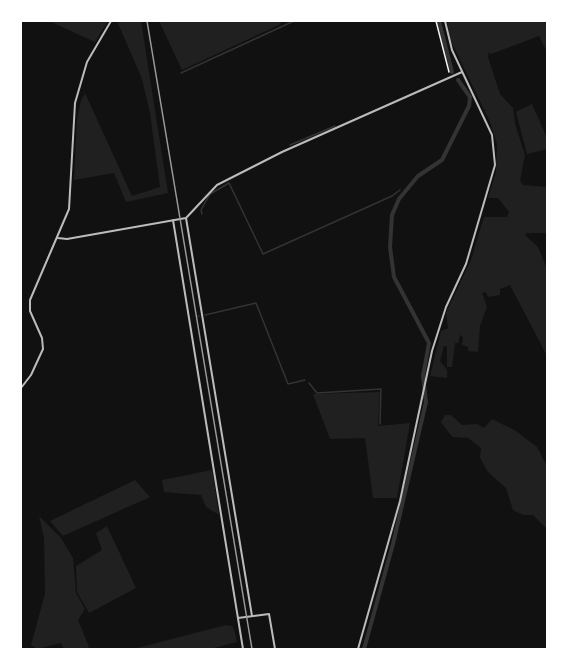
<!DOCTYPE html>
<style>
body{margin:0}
#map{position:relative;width:568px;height:670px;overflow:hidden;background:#111;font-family:"Zilla Slab",serif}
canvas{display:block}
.frame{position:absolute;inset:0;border:22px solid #fff;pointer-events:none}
</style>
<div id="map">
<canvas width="568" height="670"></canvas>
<div class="frame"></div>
</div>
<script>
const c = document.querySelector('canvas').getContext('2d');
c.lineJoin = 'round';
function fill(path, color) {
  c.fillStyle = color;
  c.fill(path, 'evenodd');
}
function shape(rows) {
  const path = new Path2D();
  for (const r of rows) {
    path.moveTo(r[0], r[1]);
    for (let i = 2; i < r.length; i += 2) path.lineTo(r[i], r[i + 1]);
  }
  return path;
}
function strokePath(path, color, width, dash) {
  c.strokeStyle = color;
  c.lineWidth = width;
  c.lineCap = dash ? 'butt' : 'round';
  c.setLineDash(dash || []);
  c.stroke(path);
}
const green = shape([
 [49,21,108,21,95,42],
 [117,21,141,21,168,193,126,202,114,173,74,180,77,119,81,100,85,93,132,196,160,187,150,113,142,79],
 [159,21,279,21,281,24,182,70],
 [447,21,547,21,547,52,539,36,491,54,489,52,488,57,500,94,513,108,515,124,525,155,520,181,523,185,547,187,547,233,525,233,526,236,538,247,547,269,547,356,510,285,500,289,500,295,488,297,486,292,482,293,487,307,480,326,478,352,468,351,468,347,462,345,463,337,460,335,458,343,455,343,452,367,447,367,447,346,444,346,440,361,447,370,447,378,430,376,441,331,448,328,446,313,471,260,484,217,507,217,509,212,498,198,488,198,496,172,497,144,490,122,450,39],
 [532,104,547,138,547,149,527,154,516,112],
 [380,392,378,426,410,423,397,498,373,498,365,438,330,439,313,394],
 [445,415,451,415,462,425,477,424,484,428,492,419,516,431,537,447,547,466,547,529,533,515,523,515,513,510,506,488,488,472,480,458,481,448,468,438,453,437,449,433,441,422],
 [212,470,219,515,206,507,201,495,164,492,162,480],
 [135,480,150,497,63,536,50,521],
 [39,516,61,538,73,558,76,593,85,609,78,620,89,647,87,649,64,649,61,643,37,649,31,645,45,594,44,538],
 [107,526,136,588,89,613,77,592,76,566,102,550,96,533],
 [226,625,233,626,237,642,210,649,137,648]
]);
const stream = shape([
 [181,73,294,21],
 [290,145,335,126],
 [202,214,201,210,210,194,229,183,263,254,392,196,400,190],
 [205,315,256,303,288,384,305,380],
 [198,316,199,316],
 [309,383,317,393,381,389,380,424]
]);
const canal = shape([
 [439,21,452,72],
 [364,649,393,544,426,402,423,376,429,343,394,277,390,247,392,215,399,199,418,176,442,160,469,106,470,97,458,80]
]);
const path = shape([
 [436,21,449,72]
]);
const minor = shape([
 [186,218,252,616],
 [173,220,243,649],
 [58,238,67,239,186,218,217,185,282,152,462,72],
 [21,388,31,375,43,349,42,338,30,311,30,300,69,209,75,103,87,62,111,21],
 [238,618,269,614,275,649],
 [358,649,400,501,432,351,446,307,466,264,495,165,492,135,452,50,445,21]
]);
const rail = shape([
 [147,21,252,649]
]);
fill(green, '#202020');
strokePath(stream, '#333', 1.5);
strokePath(canal, '#333', 4);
strokePath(path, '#f5f5f5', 1.5);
strokePath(minor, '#bcbcbc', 2);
strokePath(rail, '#9a9a9a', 1.5);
</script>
